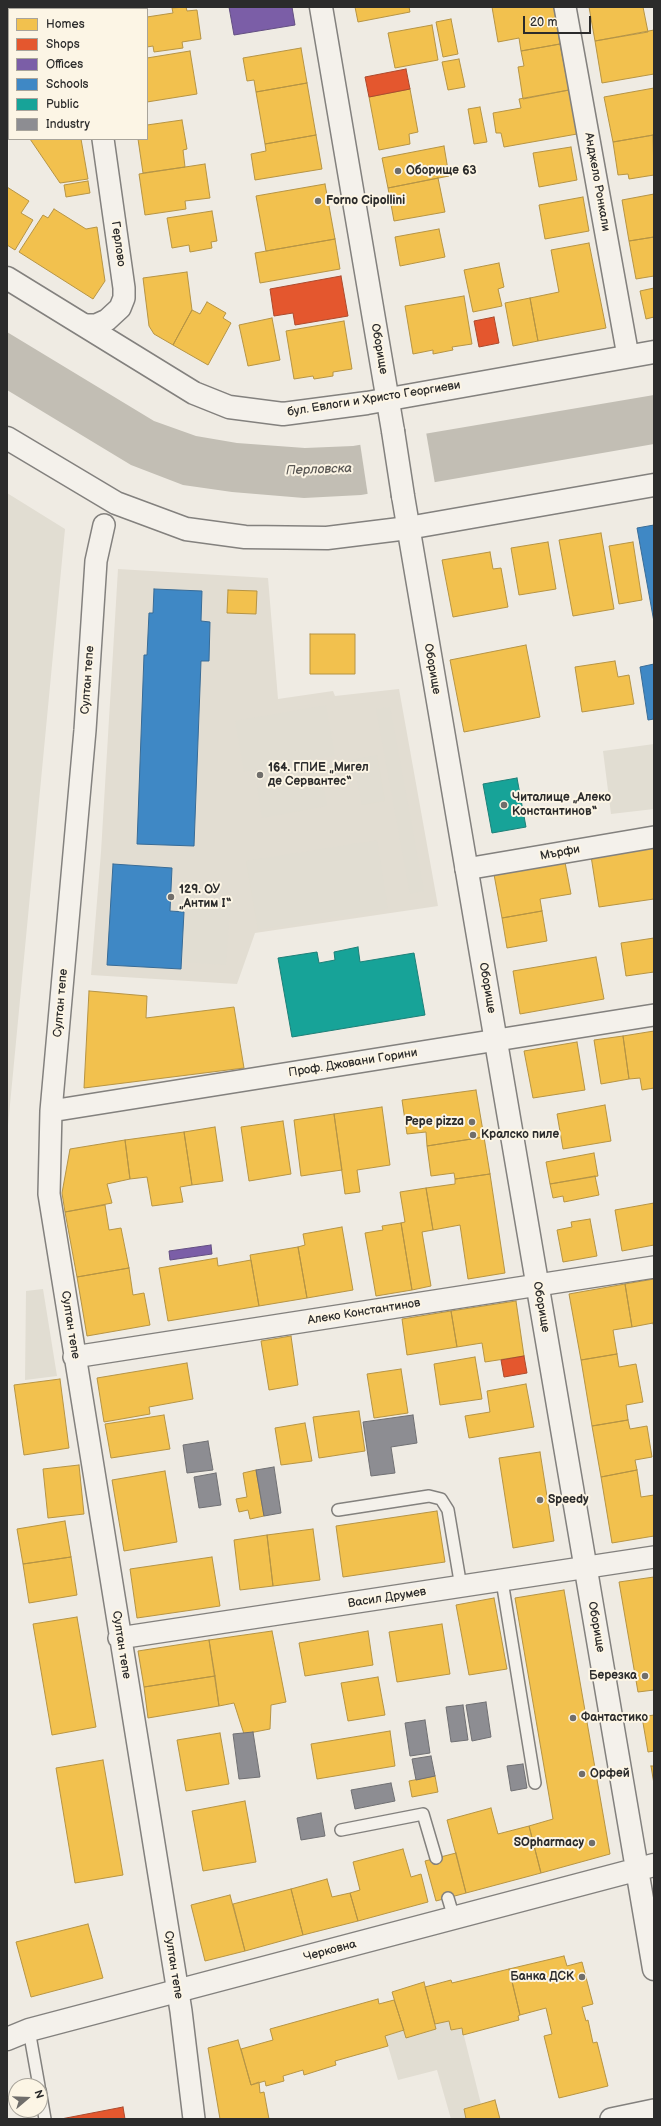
<!DOCTYPE html>
<meta charset="utf-8">
<style>
body{margin:0}
#map{position:relative;width:661px;height:2126px;overflow:hidden;background:#efebe3;font-family:"Balsamiq Sans",sans-serif}
canvas{display:block}
.frame{position:absolute;inset:0;border:8px solid #2b2b2b;pointer-events:none}
.legend{position:absolute;left:8px;top:8px;width:140px;height:132px;box-sizing:border-box;background:#fcf5e5;border:1px solid #a8a49b;margin:0;padding:5px 7px;list-style:none;font-size:12px;color:#2b2b2b}
.legend li{display:flex;align-items:center;gap:8px;height:20px}
.legend b{width:20px;border:1px solid #a8a49b}
.north{position:absolute;left:8px;top:2078px;width:40px;height:40px;box-sizing:border-box;background:#fcf5e5;border:1px solid #a8a49b;border-radius:50%;rotate:71deg;font-size:11px;font-weight:700;line-height:16px;text-align:center;color:#2b2b2b}
.north::after{content:'';display:block;margin:auto;width:14px;height:18px;background:#706e6b;clip-path:polygon(50% 0,100% 100%,50% 72%,0 100%)}
.scale{position:absolute;left:523px;top:16px;width:68px;height:18px;box-sizing:border-box;border:2px solid #2b2b2b;border-top:0;padding-left:5px;font-size:12px;line-height:14px;white-space:nowrap;color:#2b2b2b;-webkit-text-stroke:3px #fcf5e5;paint-order:stroke}
</style>
<div id="map">
<canvas width="661" height="2126"></canvas>
<div class="frame"></div>
<ul class="legend">
<li><b style="height:11px;background:#f2c14e"></b>Homes</li>
<li><b style="height:11px;background:#e4572e"></b>Shops</li>
<li><b style="height:11px;background:#7b5ea7"></b>Offices</li>
<li><b style="height:11px;background:#3f88c5"></b>Schools</li>
<li><b style="height:11px;background:#17a398"></b>Public</li>
<li><b style="height:11px;background:#8d8d92"></b>Industry</li>
</ul>
<div class="north">N</div>
<div class="scale">20 m</div>
</div>
<script>
const c = document.querySelector('canvas').getContext('2d');
c.lineJoin = 'round';
function fill(path, color) {
  c.fillStyle = color;
  c.fill(path, 'evenodd');
}
function shape(rows) {
  const path = new Path2D();
  for (const r of rows) {
    path.moveTo(r[0], r[1]);
    for (let i = 2; i < r.length; i += 2) path.lineTo(r[i], r[i + 1]);
  }
  return path;
}
function strokePath(path, color, width, dash) {
  c.strokeStyle = color;
  c.lineWidth = width;
  c.lineCap = dash ? 'butt' : 'round';
  c.setLineDash(dash || []);
  c.stroke(path);
}
function write(font, color, halo, rows, align = 'center') {
  c.font = font + ' "Balsamiq Sans",sans-serif';
  c.lineWidth = 4;
  c.setLineDash([]);
  c.textBaseline = 'middle';
  c.strokeStyle = halo;
  c.fillStyle = color;
  for (const [text, x, y, turn = 0] of rows) {
    c.save();
    c.translate(x, y);
    c.rotate((+turn || 0) * Math.PI / 180);
    c.textAlign = isNaN(turn) ? turn : align;
    if (halo) c.strokeText(text, 0, 0);
    c.fillText(text, 0, 0);
    c.restore();
  }
}
const built = shape([
 [118,569,268,578,278,699,333,691,335,696,399,689,438,906,255,933,237,984,91,975,101,852]
]);
const green = shape([
 [7,493,65,529,7,1136],
 [326,705,335,756,244,772,235,721],
 [390,707,424,891,410,894,376,709],
 [654,744,654,809,611,814,603,751],
 [377,755,385,801,362,805,353,759],
 [321,776,327,806,262,818,257,788],
 [377,840,388,909,258,930,246,861],
 [188,893,231,897,226,965,183,962],
 [43,1289,57,1376,25,1380,26,1291],
 [449,2021,452,2030,462,2028,481,2104,464,2109,466,2119,451,2119,437,2070,398,2080,385,2036,404,2030,406,2038,436,2029,435,2024]
]);
const water = shape([
 [7,332,154,421,196,436,237,443,305,448,353,446,654,395,654,444,361,495,304,498,232,492,183,485,131,465,7,390]
]);
const pier = shape([
 [426,432,435,484,368,496,360,443]
]);
const homes = shape([
 [29,7,61,7,61,9,29,9,29,7],
 [106,7,141,7,129,9,106,9,106,7],
 [186,7,187,11,197,10,201,39,182,42,183,48,154,52,153,46,147,47,147,17,173,13,172,8,186,7],
 [355,7,409,7,410,12,358,22,355,7],
 [492,7,554,7,560,44,521,51,519,38,498,42,492,7],
 [589,7,643,7,648,32,595,41,589,7],
 [451,19,458,54,443,57,436,22,451,19],
 [432,25,438,60,395,68,388,33,432,25],
 [654,30,654,74,602,83,595,41,654,30],
 [9,44,9,81,7,68,7,45,9,44],
 [560,44,569,90,523,99,518,67,524,66,521,51,560,44],
 [301,48,307,83,256,92,254,80,247,81,243,58,301,48],
 [190,51,197,94,147,102,147,58,190,51],
 [459,59,465,87,448,90,442,62,459,59],
 [307,83,316,135,265,144,256,92,307,83],
 [654,88,654,135,613,142,604,97,654,88],
 [410,89,418,132,409,134,410,144,379,150,369,97,410,89],
 [569,90,577,134,504,147,501,133,496,133,493,113,521,108,519,99,569,90],
 [480,107,487,142,474,144,468,109,480,107],
 [182,120,187,149,183,150,185,167,143,173,138,139,147,139,147,125,182,120],
 [316,135,322,169,255,180,251,154,266,151,265,144,316,135],
 [653,135,654,175,629,179,628,174,618,175,613,142,653,135],
 [30,139,81,139,88,179,60,183,30,139],
 [444,146,449,176,388,188,382,158,444,146],
 [571,147,577,180,539,187,533,153,571,147],
 [205,164,210,198,185,201,186,209,145,215,139,174,205,164],
 [438,178,445,212,394,221,388,188,438,178],
 [88,181,90,193,66,197,64,185,88,181],
 [325,184,335,239,266,251,256,196,325,184],
 [7,187,29,201,21,213,33,220,15,250,7,245,7,187],
 [654,194,654,237,629,241,622,200,654,194],
 [583,197,589,231,545,239,539,205,583,197],
 [54,209,86,229,97,227,105,281,93,299,19,252,43,215,48,218,54,209],
 [212,211,217,241,211,242,212,248,190,252,189,245,172,248,167,218,212,211],
 [439,229,445,257,400,266,395,237,439,229],
 [654,237,654,276,636,279,629,241,654,237],
 [335,239,340,269,260,283,255,253,335,239],
 [589,243,606,328,538,341,530,298,559,292,551,250,589,243],
 [499,263,504,287,498,289,502,306,473,312,464,270,499,263],
 [187,272,192,310,173,345,154,334,149,326,143,278,187,272],
 [654,288,654,317,646,319,640,291,654,288],
 [464,296,472,344,452,347,453,350,433,354,433,350,413,354,405,306,464,296],
 [530,298,538,341,513,346,505,303,530,298],
 [207,302,226,313,223,318,231,323,208,365,173,345,192,310,200,314,207,302],
 [272,318,280,360,248,366,239,325,272,318],
 [344,321,352,369,333,372,333,376,314,379,313,376,294,379,286,331,344,321],
 [601,533,614,609,573,616,559,540,601,533],
 [548,542,556,589,519,595,511,548,548,542],
 [633,542,642,600,619,604,609,546,633,542],
 [490,552,493,569,501,568,508,607,453,617,442,560,490,552],
 [228,590,257,591,256,614,227,613,228,590],
 [310,634,355,634,355,674,310,674,310,634],
 [526,645,540,717,464,732,450,660,526,645],
 [615,661,618,677,629,675,634,704,582,712,575,667,615,661],
 [654,846,654,899,599,907,591,856,654,846],
 [564,857,571,894,540,899,542,911,502,918,493,869,564,857],
 [542,911,547,941,507,948,502,918,542,911],
 [654,938,654,972,626,976,621,943,654,938],
 [596,957,604,999,520,1014,513,971,596,957],
 [89,991,147,996,146,1018,234,1007,244,1068,84,1088,89,991],
 [654,1031,654,1088,642,1090,640,1078,629,1079,623,1036,654,1031],
 [623,1036,629,1079,601,1084,594,1040,623,1036],
 [577,1042,585,1090,533,1098,524,1051,577,1042],
 [476,1090,484,1137,427,1146,426,1132,407,1134,402,1100,476,1090],
 [605,1105,611,1141,563,1149,557,1114,605,1105],
 [382,1107,390,1165,357,1170,360,1192,345,1194,334,1114,382,1107],
 [334,1114,342,1170,301,1176,294,1120,334,1114],
 [283,1121,291,1174,249,1181,241,1127,283,1121],
 [215,1127,223,1181,192,1185,184,1132,215,1127],
 [184,1132,192,1185,180,1187,183,1202,152,1206,147,1177,130,1179,125,1140,184,1132],
 [484,1137,490,1174,455,1179,454,1173,431,1176,427,1146,484,1137],
 [125,1140,130,1179,107,1184,112,1203,65,1212,62,1193,70,1149,125,1140],
 [594,1153,598,1176,550,1184,546,1162,594,1153],
 [490,1174,505,1273,468,1279,460,1225,433,1230,426,1188,455,1184,455,1179,490,1174],
 [595,1176,599,1195,564,1202,563,1196,553,1198,550,1184,595,1176],
 [426,1188,433,1230,422,1232,431,1286,412,1290,401,1223,405,1222,400,1192,426,1188],
 [654,1203,654,1245,622,1251,615,1210,654,1203],
 [105,1205,109,1230,121,1228,129,1268,77,1277,65,1212,105,1205],
 [590,1219,597,1256,563,1262,557,1230,572,1227,571,1222,590,1219],
 [401,1223,412,1290,376,1296,365,1233,383,1230,382,1226,401,1223],
 [342,1227,353,1290,307,1298,298,1247,305,1245,303,1234,342,1227],
 [298,1247,307,1298,259,1306,250,1255,298,1247],
 [217,1258,218,1266,251,1260,259,1306,168,1321,159,1268,217,1258],
 [129,1268,133,1295,144,1293,150,1325,87,1336,77,1277,129,1268],
 [654,1279,654,1328,653,1323,632,1327,625,1284,654,1279],
 [625,1284,632,1327,613,1330,617,1354,581,1360,569,1294,625,1284],
 [516,1301,524,1356,485,1362,482,1343,457,1347,451,1311,516,1301],
 [451,1311,457,1347,407,1355,402,1319,451,1311],
 [291,1336,298,1385,269,1390,261,1341,291,1336],
 [617,1354,619,1367,636,1364,643,1402,626,1405,628,1420,592,1426,581,1360,617,1354],
 [475,1357,482,1399,440,1405,434,1364,475,1357],
 [187,1363,193,1399,149,1407,150,1414,104,1422,97,1378,187,1363],
 [401,1369,408,1413,374,1418,367,1374,401,1369],
 [60,1379,69,1448,24,1455,14,1385,60,1379],
 [526,1384,534,1427,469,1438,465,1416,490,1412,487,1391,526,1384],
 [359,1411,365,1451,319,1458,313,1417,359,1411],
 [164,1415,170,1449,111,1458,105,1424,164,1415],
 [628,1420,630,1429,647,1426,652,1457,635,1460,637,1470,601,1477,592,1426,628,1420],
 [305,1423,312,1461,281,1465,275,1428,305,1423],
 [540,1452,554,1541,513,1548,499,1458,540,1452],
 [79,1465,84,1514,48,1518,43,1469,79,1465],
 [256,1470,264,1516,250,1519,248,1510,239,1512,236,1499,247,1497,243,1473,256,1470],
 [637,1470,641,1497,654,1495,654,1536,612,1543,601,1477,637,1470],
 [165,1471,177,1542,124,1551,112,1480,165,1471],
 [437,1511,445,1562,343,1577,336,1526,437,1511],
 [65,1521,71,1557,23,1564,17,1529,65,1521],
 [313,1529,320,1580,273,1586,267,1535,313,1529],
 [267,1535,273,1586,240,1590,234,1540,267,1535],
 [71,1557,77,1595,29,1603,23,1564,71,1557],
 [212,1557,220,1606,137,1618,130,1569,212,1557],
 [654,1577,654,1690,638,1692,619,1582,654,1577],
 [564,1590,610,1854,541,1873,529,1826,553,1819,515,1598,564,1590],
 [494,1598,507,1669,469,1675,456,1605,494,1598],
 [77,1617,96,1727,52,1735,33,1624,77,1617],
 [442,1624,450,1674,397,1682,389,1632,442,1624],
 [272,1631,286,1702,271,1705,270,1729,244,1734,234,1703,219,1706,209,1640,272,1631],
 [368,1631,373,1665,305,1676,299,1643,368,1631],
 [209,1640,215,1676,144,1687,138,1651,209,1640],
 [215,1676,219,1706,148,1718,144,1687,215,1676],
 [378,1677,385,1715,348,1721,341,1683,378,1677],
 [654,1715,654,1751,648,1752,642,1717,654,1715],
 [390,1731,395,1766,317,1779,311,1744,390,1731],
 [220,1733,229,1784,186,1791,177,1740,220,1733],
 [103,1760,123,1875,75,1883,56,1768,103,1760],
 [651,1766,654,1766,654,1784,651,1766],
 [435,1776,438,1792,412,1797,409,1781,435,1776],
 [245,1801,256,1862,203,1871,192,1811,245,1801],
 [491,1808,498,1834,529,1826,541,1873,466,1893,447,1820,491,1808],
 [403,1849,411,1877,421,1874,428,1902,358,1921,350,1893,360,1890,353,1862,403,1849],
 [456,1853,466,1893,436,1901,425,1861,456,1853],
 [327,1879,332,1897,350,1893,358,1921,303,1935,291,1889,327,1879],
 [291,1889,303,1935,245,1951,233,1904,291,1889],
 [230,1895,245,1951,205,1961,191,1905,230,1895],
 [88,1924,103,1978,31,1997,16,1942,88,1924],
 [564,1956,567,1966,582,1962,593,2004,582,2007,586,2021,588,2020,593,2043,597,2042,608,2086,559,2098,544,2036,552,2034,546,2008,520,2015,509,1969,564,1956],
 [509,1969,520,2015,518,2016,519,2020,463,2035,462,2028,451,2030,449,2021,435,2024,425,1987,451,1980,452,1983,509,1969],
 [424,1982,436,2029,406,2038,392,1992,424,1982],
 [378,1999,379,2004,394,2000,404,2030,385,2036,388,2046,335,2061,336,2065,304,2075,303,2070,283,2076,284,2081,266,2086,265,2081,251,2085,241,2049,273,2040,270,2029,378,1999],
 [238,2040,251,2085,259,2082,260,2093,264,2092,269,2119,220,2119,208,2048,238,2040],
 [495,2100,500,2119,466,2119,464,2109,495,2100]
]);
const shops = shape([
 [406,69,410,89,369,97,365,77,406,69],
 [341,276,348,316,295,325,293,313,274,316,270,289,341,276],
 [494,317,499,343,479,347,474,321,494,317],
 [524,1356,527,1373,504,1377,501,1360,524,1356],
 [123,2107,125,2119,61,2119,123,2107]
]);
const offices = shape([
 [229,7,292,7,295,25,234,35,229,7],
 [211,1245,212,1254,170,1260,169,1251,211,1245]
]);
const schools = shape([
 [654,525,654,622,637,528,654,525],
 [154,589,202,591,201,621,210,622,209,661,201,661,194,846,137,844,144,655,147,655,149,613,153,613,154,589],
 [654,664,654,719,648,720,640,667,654,664],
 [113,864,172,868,170,911,184,912,181,969,107,965,113,864]
]);
const public = shape([
 [517,778,526,827,492,833,483,784,517,778],
 [358,947,360,962,414,953,425,1015,292,1037,278,958,317,952,319,963,335,960,334,952,358,947]
]);
const industry = shape([
 [413,1415,417,1443,391,1447,395,1473,371,1476,363,1422,413,1415],
 [208,1441,213,1470,187,1473,183,1445,208,1441],
 [274,1467,281,1513,264,1516,256,1470,274,1467],
 [216,1473,221,1505,199,1508,194,1477,216,1473],
 [486,1702,491,1737,472,1741,466,1705,486,1702],
 [463,1705,468,1740,451,1742,446,1707,463,1705],
 [425,1720,430,1753,410,1756,405,1723,425,1720],
 [253,1732,260,1777,239,1779,233,1734,253,1732],
 [431,1756,435,1776,416,1780,412,1759,431,1756],
 [523,1764,527,1788,511,1791,507,1766,523,1764],
 [391,1783,395,1801,355,1809,351,1790,391,1783],
 [321,1813,325,1836,301,1840,297,1818,321,1813]
]);
const service = shape([
 [338,1510,429,1496,441,1499,448,1510,461,1587],
 [502,1581,535,1783],
 [341,1830,423,1814,436,1858],
 [448,1898,454,1918],
 [29,2030,39,2086],
 [40,2090,45,2119]
]);
const minor = shape([
 [85,7,85,9],
 [565,7,628,356],
 [86,325,96,325,107,320,120,308,124,298,124,288,103,139],
 [104,525,96,561,85,730,51,1111,49,1194,181,2011,194,2119],
 [466,869,654,837],
 [51,1111,654,1015],
 [74,1357,654,1267],
 [119,1638,654,1557],
 [611,2119,654,2110]
]);
const tertiary = shape([
 [321,7,393,431],
 [403,496,654,1969],
 [7,2039,29,2030,654,1865]
]);
const secondary = shape([
 [7,278,194,393,229,407,283,414,367,403,654,352],
 [7,438,116,503,186,529,245,537,327,538,408,528,654,485]
]);
const tertiaryBridge = shape([
 [393,431,403,496]
]);
const markers = [
 [398,171,4,"#706e6b"],
 [318,201,4,"#706e6b"],
 [260,775,4,"#706e6b"],
 [504,805,4,"#706e6b"],
 [171,897,4,"#706e6b"],
 [472,1122,4,"#706e6b"],
 [473,1135,4,"#706e6b"],
 [540,1500,4,"#706e6b"],
 [645,1676,4,"#706e6b"],
 [573,1718,4,"#706e6b"],
 [582,1774,4,"#706e6b"],
 [592,1843,4,"#706e6b"],
 [582,1977,4,"#706e6b"]
];
const poiNames = [
 ["Оборище 63",406,171],
 ["Forno Cipollini",326,201],
 ["164. ГПИЕ „Мигел",268,768],
 ["де Сервантес“",268,782],
 ["Читалище „Алеко",512,798],
 ["Константинов“",512,812],
 ["129. ОУ",179,890],
 ["„Антим I“",179,904],
 ["Pepe pizza",464,1122,"right"],
 ["Кралско пиле",481,1135],
 ["Speedy",548,1500],
 ["Березка",637,1676,"right"],
 ["Фантастико",581,1718],
 ["Орфей",590,1774],
 ["SOpharmacy",584,1843,"right"],
 ["Банка ДСК",574,1977,"right"]
];
const streetNames = [
 ["Анджело Ронкали",597,182,80],
 ["Герлово",118,244,82],
 ["Оборище",379,349,80],
 ["бул. Евлоги и Христо Георгиеви",374,399,-9],
 ["Оборище",432,669,80],
 ["Султан тепе",88,680,-86],
 ["Мърфи",560,853,-10],
 ["Оборище",487,988,80],
 ["Султан тепе",61,1003,-85],
 ["Проф. Джовани Горини",353,1063,-9],
 ["Оборище",541,1307,80],
 ["Алеко Константинов",364,1312,-9],
 ["Султан тепе",70,1325,81],
 ["Васил Друмев",387,1598,-9],
 ["Оборище",596,1627,80],
 ["Султан тепе",121,1645,81],
 ["Черковна",330,1951,-15],
 ["Султан тепе",173,1965,81]
];
const waterNames = [
 ["Перловска",319,470,-2]
];
fill(built, '#e2ddd2');
fill(green, '#e1ddd2');
fill(water, '#c2beb4');
fill(pier, '#efebe3');
fill(homes, '#f2c14e');
strokePath(homes, '#b69444', 1);
fill(shops, '#e4572e');
strokePath(shops, '#ac4a2d', 1);
fill(offices, '#7b5ea7');
strokePath(offices, '#634f82', 1);
fill(schools, '#3f88c5');
strokePath(schools, '#396c97', 1);
fill(public, '#17a398');
strokePath(public, '#1d7f77', 1);
fill(industry, '#8d8d92');
strokePath(industry, '#707073', 1);
strokePath(service, '#83817e', 14);
strokePath(minor, '#83817e', 24);
strokePath(tertiary, '#83817e', 25);
strokePath(secondary, '#83817e', 25);
strokePath(service, '#f4f1eb', 11);
strokePath(minor, '#f4f1eb', 21);
strokePath(tertiary, '#f4f1eb', 22);
strokePath(secondary, '#f4f1eb', 22);
strokePath(tertiaryBridge, '#83817e', 25, []);
strokePath(tertiaryBridge, '#f4f1eb', 22);
for (const [x, y, r, color] of markers) {
  const dot = new Path2D();
  dot.arc(x, y, r, 0, 2 * Math.PI);
  c.fillStyle = color;
  c.fill(dot);
  strokePath(dot, '#fcf5e5', 1.5);
}
write('bold 12px', '#2b2b2b', '#fcf5e5', poiNames, 'left');
write('12px', '#2b2b2b', '#fcf5e5', streetNames);
write('italic 13px', '#595754', '#fcf5e5', waterNames);
</script>
